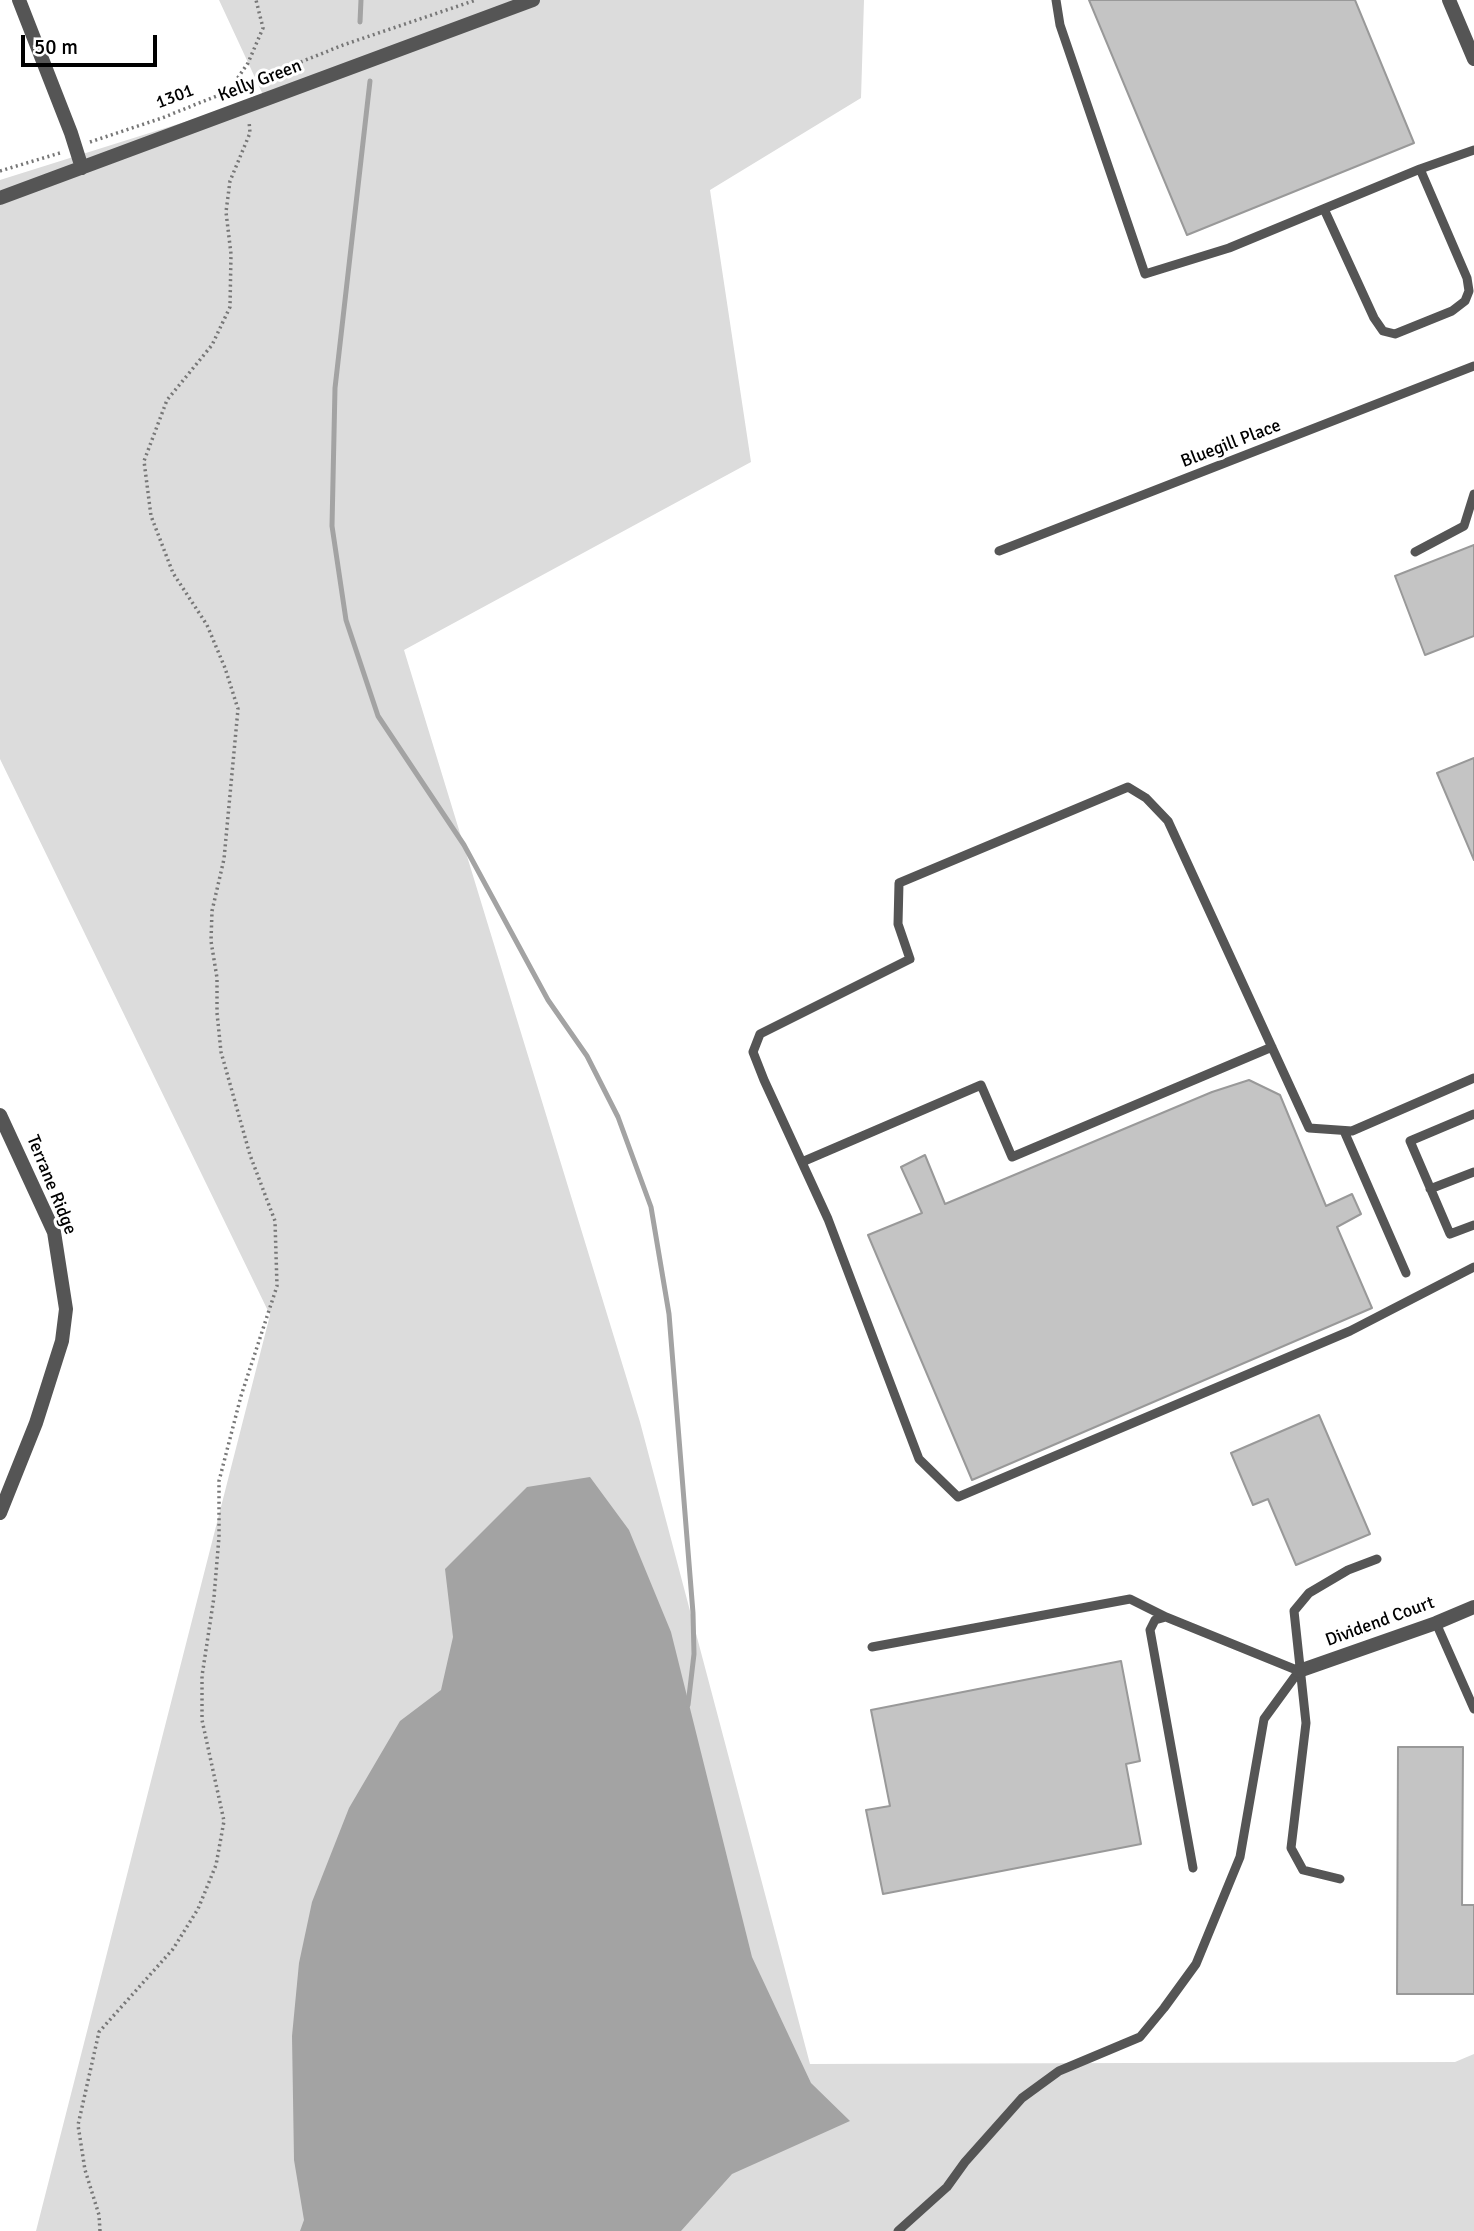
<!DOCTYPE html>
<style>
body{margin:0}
#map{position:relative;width:1474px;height:2231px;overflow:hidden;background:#fff;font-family:Signika,sans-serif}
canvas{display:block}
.scale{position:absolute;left:21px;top:35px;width:136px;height:32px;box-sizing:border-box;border:4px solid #000;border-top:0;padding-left:9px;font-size:21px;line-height:24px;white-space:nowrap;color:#000;-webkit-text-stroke:5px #fff;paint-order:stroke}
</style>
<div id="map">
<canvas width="1474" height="2231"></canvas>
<div class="scale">50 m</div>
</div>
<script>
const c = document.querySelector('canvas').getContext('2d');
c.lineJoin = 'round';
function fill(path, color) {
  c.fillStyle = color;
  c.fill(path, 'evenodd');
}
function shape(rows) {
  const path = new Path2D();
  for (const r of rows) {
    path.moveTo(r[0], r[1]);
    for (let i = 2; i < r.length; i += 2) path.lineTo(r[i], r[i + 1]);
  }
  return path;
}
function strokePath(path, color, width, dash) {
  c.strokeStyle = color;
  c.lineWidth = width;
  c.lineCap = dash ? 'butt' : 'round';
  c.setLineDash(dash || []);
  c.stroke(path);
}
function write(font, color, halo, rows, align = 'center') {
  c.font = font + ' Signika,sans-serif';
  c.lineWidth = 6;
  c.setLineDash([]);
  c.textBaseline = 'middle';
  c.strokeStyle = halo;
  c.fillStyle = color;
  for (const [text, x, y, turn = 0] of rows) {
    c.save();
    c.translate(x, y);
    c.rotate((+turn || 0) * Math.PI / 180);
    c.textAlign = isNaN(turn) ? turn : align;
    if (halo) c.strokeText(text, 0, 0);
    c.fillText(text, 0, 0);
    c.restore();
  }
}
const green = shape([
 [219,0,864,0,861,98,710,190,751,462,404,650,640,1422,810,2064,1455,2062,1474,2054,1474,2231,36,2231,270,1315,0,759,0,180,264,97]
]);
const water = shape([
 [590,1477,629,1530,671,1632,752,1957,811,2083,850,2121,732,2174,681,2231,300,2231,304,2220,294,2160,292,2036,299,1963,312,1902,349,1808,400,1721,441,1690,453,1637,445,1569,527,1487]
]);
const stream = shape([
 [360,22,361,0],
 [370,81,335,388,332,526,346,620,378,716,464,845,548,1000,587,1056,618,1117,651,1207,669,1314,693,1613,694,1654,688,1705]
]);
const building = shape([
 [1089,0,1355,0,1414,143,1187,235,1089,0],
 [1474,545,1474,636,1425,655,1395,576,1474,545],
 [1474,758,1474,860,1437,773,1474,758],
 [1249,1080,1280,1095,1326,1206,1352,1194,1361,1214,1337,1227,1372,1308,972,1480,868,1235,922,1213,901,1167,925,1155,945,1204,1212,1092,1249,1080],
 [1319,1415,1370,1534,1296,1565,1268,1499,1253,1505,1231,1453,1319,1415],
 [1121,1661,1140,1761,1126,1764,1141,1844,883,1894,866,1810,890,1806,871,1710,1121,1661],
 [1398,1747,1463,1747,1462,1905,1474,1905,1474,1994,1397,1994,1398,1747]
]);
const path = shape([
 [240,94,237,79,248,63,263,28,256,0],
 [90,142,162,118,343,45,476,0],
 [0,171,60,153],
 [100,2231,99,2215,85,2170,78,2125,99,2032,173,1949,198,1909,216,1865,224,1821,202,1720,202,1676,214,1597,219,1537,219,1481,241,1396,277,1286,275,1221,250,1155,221,1052,217,1013,217,978,211,941,212,911,224,859,238,709,225,668,207,625,173,573,151,516,144,461,167,400,212,345,230,307,231,254,226,212,230,181,250,133,249,121]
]);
const service = shape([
 [1056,0,1060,25,1145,274,1229,248,1420,169,1474,150],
 [1324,209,1374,318,1383,331,1395,334,1452,311,1465,301,1469,291,1467,278,1420,169],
 [999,551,1474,366],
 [1415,552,1464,526,1474,494],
 [1474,1078,1352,1131,1309,1128,1168,821,1146,798,1128,787,899,883,898,924,910,959,760,1034,753,1052,764,1080,828,1219,919,1459,958,1497,1350,1331,1474,1267],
 [1474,1114,1410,1141,1450,1234,1474,1225],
 [1344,1131,1406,1273],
 [802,1162,981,1085,1012,1157,1272,1047],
 [1430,1189,1474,1172],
 [1436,1623,1474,1709],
 [872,1647,1130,1599,1166,1617],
 [1193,1868,1150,1630,1155,1620,1166,1617,1299,1671],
 [1340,1879,1303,1870,1291,1848,1306,1723,1294,1611,1309,1593,1348,1570,1377,1559],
 [898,2231,947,2187,965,2162,1022,2098,1059,2071,1140,2037,1164,2008,1196,1964,1240,1857,1264,1719,1299,1671]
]);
const minor = shape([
 [19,0,71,133,82,168],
 [0,198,533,0],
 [0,1115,54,1232,66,1309,62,1341,36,1423,0,1513],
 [1299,1671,1436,1623,1474,1607]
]);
const tertiary = shape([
 [1449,0,1474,59]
]);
const streetNames = [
 ["Kelly Green",260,81,-21],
 ["1301",175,97,-21],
 ["Bluegill Place",1231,444,-21],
 ["Terrane Ridge",51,1185,68],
 ["Dividend Court",1380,1622,-20]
];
fill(green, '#dcdcdc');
fill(water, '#a3a3a3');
strokePath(stream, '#a3a3a3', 5);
fill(building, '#c4c4c4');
strokePath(building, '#999', 2);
strokePath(path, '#777', 3.5, [2, 3.5]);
strokePath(service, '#555', 9);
strokePath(minor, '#555', 14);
strokePath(tertiary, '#555', 14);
write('18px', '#000', '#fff', streetNames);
</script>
